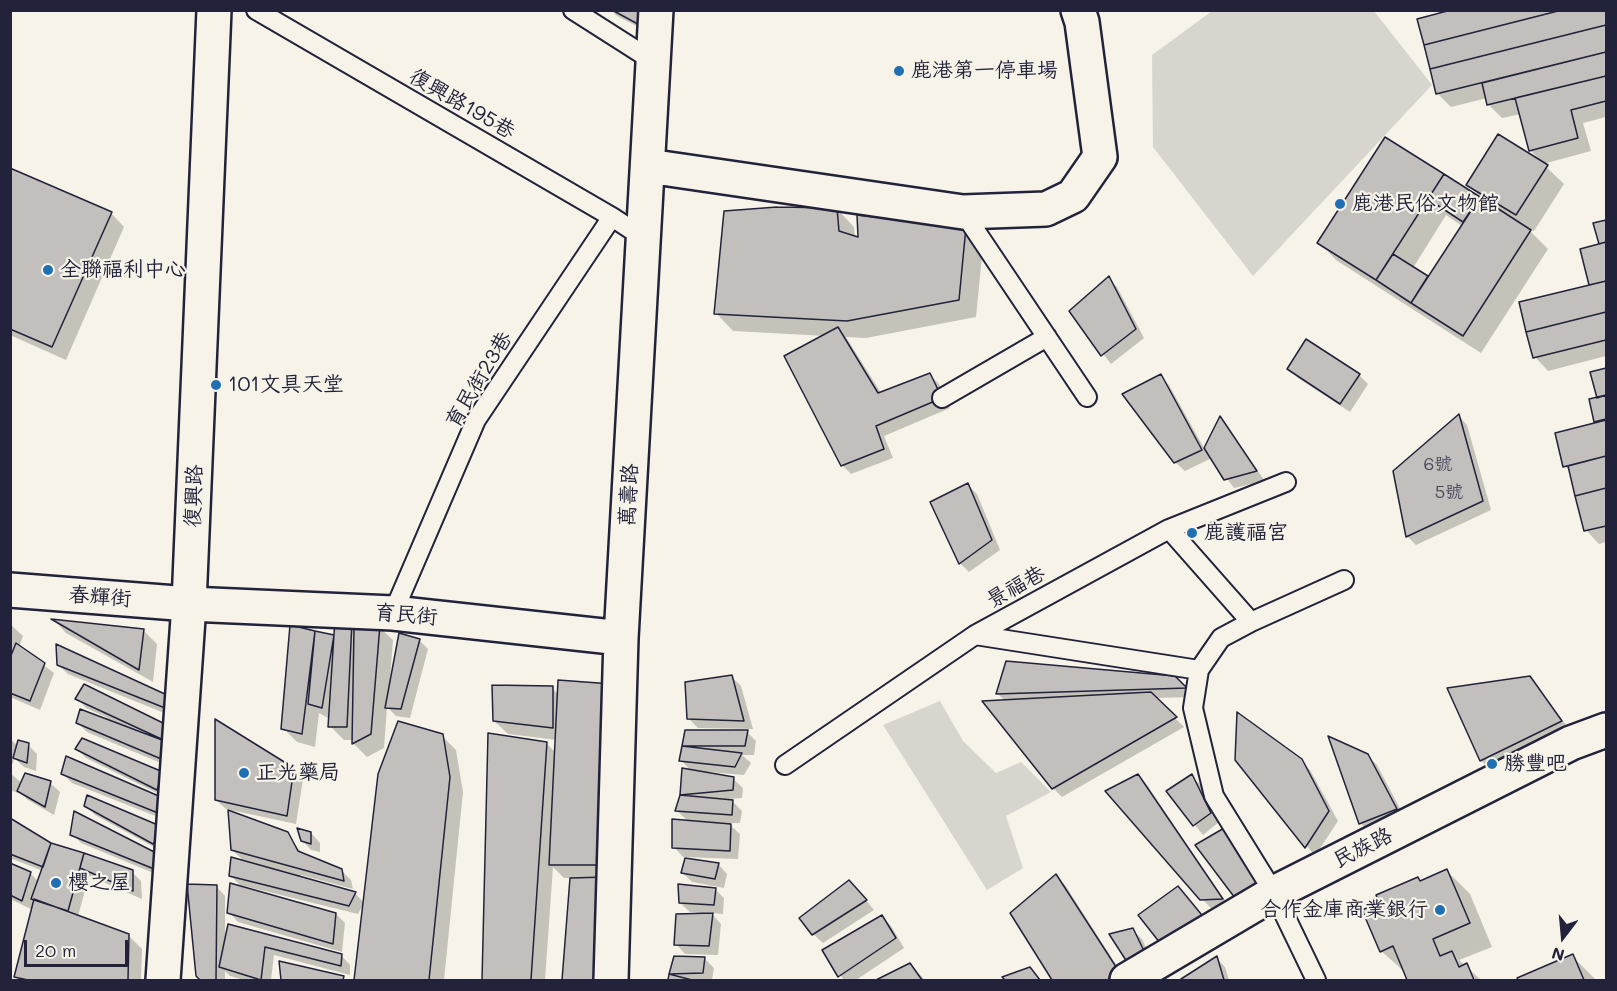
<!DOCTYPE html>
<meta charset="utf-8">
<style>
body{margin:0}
#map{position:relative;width:1617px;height:991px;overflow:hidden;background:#f7f3e8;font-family:Mali,sans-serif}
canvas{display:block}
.frame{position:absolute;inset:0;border:12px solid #22223b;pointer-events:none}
.north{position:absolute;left:1533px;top:907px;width:60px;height:60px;-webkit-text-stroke:4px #f7f3e8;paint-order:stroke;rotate:196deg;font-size:16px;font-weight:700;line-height:24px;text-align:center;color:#22223b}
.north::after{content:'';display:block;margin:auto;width:21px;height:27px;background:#22223b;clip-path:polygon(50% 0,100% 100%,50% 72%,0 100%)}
.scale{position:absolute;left:24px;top:940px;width:104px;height:27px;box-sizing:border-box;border:3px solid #22223b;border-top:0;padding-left:8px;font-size:18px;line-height:21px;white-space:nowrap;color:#22223b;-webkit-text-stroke:4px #f7f3e8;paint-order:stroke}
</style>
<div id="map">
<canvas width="1617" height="991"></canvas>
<div class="frame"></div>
<div class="north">N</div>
<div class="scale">20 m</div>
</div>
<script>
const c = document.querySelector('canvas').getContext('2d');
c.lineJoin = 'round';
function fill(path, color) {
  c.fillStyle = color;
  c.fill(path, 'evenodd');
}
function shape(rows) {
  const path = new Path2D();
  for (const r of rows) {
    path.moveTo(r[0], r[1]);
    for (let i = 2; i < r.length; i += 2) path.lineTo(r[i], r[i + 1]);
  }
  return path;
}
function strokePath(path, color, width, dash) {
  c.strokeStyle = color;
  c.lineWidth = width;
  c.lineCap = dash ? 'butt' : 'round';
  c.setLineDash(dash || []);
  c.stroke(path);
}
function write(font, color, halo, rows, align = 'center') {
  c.font = font + ' Mali,"LXGW WenKai TC",sans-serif';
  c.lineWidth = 4.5;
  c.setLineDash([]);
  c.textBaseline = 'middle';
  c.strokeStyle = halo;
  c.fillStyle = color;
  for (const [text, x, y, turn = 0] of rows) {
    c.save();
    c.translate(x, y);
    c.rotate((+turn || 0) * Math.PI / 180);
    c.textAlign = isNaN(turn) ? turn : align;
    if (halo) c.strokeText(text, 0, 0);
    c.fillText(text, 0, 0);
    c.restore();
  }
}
const green = shape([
 [1212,11,1374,11,1432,85,1253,276,1153,147,1152,55],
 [940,701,963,741,996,773,1021,762,1051,792,1006,816,1023,868,987,890,883,725]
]);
const shadow = shape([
 [611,10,658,10,656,36,617,16],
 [1571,10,1606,10,1606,117,1583,123,1591,151,1543,164,1564,184,1534,231,1528,229,1548,249,1481,353,1336,260,1319,242,1386,139,1483,201,1468,184,1542,162,1530,150,1521,114,1502,118,1488,104,1487,98,1451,107,1438,94],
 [1446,215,1462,226,1428,278,1413,268],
 [10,169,111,213,124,227,66,360,10,335],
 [837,209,854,227,855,238,965,229,983,246,976,317,866,338,846,337,881,393,930,375,939,384,950,408,884,436,893,458,851,474,842,465,826,336,733,331,716,313],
 [1606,221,1606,356,1548,371,1535,357,1591,286,1582,250,1601,245,1595,224],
 [1108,278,1117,287,1144,338,1111,364,1071,312],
 [1289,369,1359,375,1368,384,1350,412,1298,378],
 [1606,369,1606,542,1599,544,1586,530,1571,472,1565,466,1598,424,1596,421,1599,399,1592,373],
 [1160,376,1169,385,1205,450,1220,419,1265,481,1234,488,1212,458,1185,471,1175,462],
 [1459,416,1467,425,1491,510,1416,545,1407,536],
 [967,484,977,494,1000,550,969,572,960,563],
 [337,620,379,627,393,640,390,678,419,640,428,649,410,718,396,716,387,707,384,748,367,757,353,743,353,740,344,740,330,726,330,719,319,713,315,747,297,742,283,728,291,627,336,637],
 [55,621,143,630,157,644,153,682,66,633],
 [10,624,23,636,19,647,54,673,40,710,10,697],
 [58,665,176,705,174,717,68,674],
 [731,676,741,686,753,729,698,728,688,718],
 [1174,678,1194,697,1155,698,1184,727,1062,797,1053,788,1005,701,998,694],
 [1530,678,1570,730,1490,770,1481,760],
 [611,686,616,980,564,980,572,878,564,878,553,867,545,980,484,980,489,735,547,744,556,753,557,740,508,734,494,721,552,688,559,695],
 [77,698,166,726,175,769,87,732,78,723,108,718,86,708],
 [687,731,747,732,756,741,754,755,742,755,751,763,744,775,708,772,707,774,733,779,743,788,742,798,730,799,742,811,740,823,728,823,740,834,738,859,683,857,674,847,688,821,677,811,683,769,691,771,681,760],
 [442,736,456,750,463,792,444,980,355,980,364,903,358,914,240,885,230,875,245,862,232,850,287,833,303,855,341,870,351,880,353,889,301,875,300,878,355,893,364,903],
 [10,739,18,746,28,745,37,754,36,771,24,767,14,758,13,764,10,763],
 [77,749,162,773,167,798,86,758],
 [1367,755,1377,765,1405,818,1370,832,1360,823],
 [1236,759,1301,760,1310,770,1338,821,1315,856],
 [293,769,303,779,296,824,226,809,216,800],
 [10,773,22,783,50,783,60,792,54,815,28,800,19,791,18,793,10,790],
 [63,774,176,810,173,823,72,783],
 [1138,776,1147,785,1230,908,1211,908,1201,898],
 [1191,776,1201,785,1219,822,1203,835,1168,792],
 [86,805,164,829,163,852,95,815],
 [10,819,51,844,132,872,141,881,142,899,89,876,78,916,128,935,142,949,141,980,20,980,16,976,33,910,10,899,10,865,30,873,39,882,43,871,10,858],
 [311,833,320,843,320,852,311,850,302,840],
 [72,834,176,870,173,881,81,843],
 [718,864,727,874,724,888,692,882,683,873],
 [1447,871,1470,894,1492,947,1459,960,1481,980,1409,980,1406,973,1381,951,1381,903,1418,879,1421,882],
 [1055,876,1065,885,1126,980,1054,980,1012,913],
 [216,886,225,896,225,938,341,955,350,965,350,975,274,955,271,980,244,980,230,976,225,971,225,980,202,980,197,975],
 [715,889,724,898,723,914,711,913,721,924,718,955,685,954,676,944,701,913,690,912,680,903],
 [858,891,874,910,823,943,813,934],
 [229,912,336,914,345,923,342,952,238,922],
 [882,917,891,926,904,948,856,980,844,980,824,951],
 [1132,930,1142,939,1153,963,1139,973],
 [1572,956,1596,980,1519,979],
 [675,958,704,958,714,968,712,980,669,980],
 [1216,958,1225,967,1229,980,1183,980],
 [281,963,343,978,346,980,283,980],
 [910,964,925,980,879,980],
 [1030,969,1041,980,1007,980,1005,977]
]);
const building = shape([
 [612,10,649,10,647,29,612,10],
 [1451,10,1562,10,1424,45,1417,19,1451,10],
 [1562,10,1606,10,1606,25,1430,69,1424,45,1562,10],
 [1606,25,1606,52,1436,94,1430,69,1606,25],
 [1606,52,1606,76,1487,105,1482,83,1606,52],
 [1606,76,1606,101,1571,110,1578,138,1529,151,1515,98,1606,76],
 [1498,134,1548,165,1516,215,1466,185,1498,134],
 [1385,137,1444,174,1376,280,1317,243,1385,137],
 [10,168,112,212,52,347,10,329,10,168],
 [1444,174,1480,197,1463,222,1428,199,1444,174],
 [1480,197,1531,230,1463,336,1411,303,1480,197],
 [777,207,837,208,839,231,858,237,857,215,966,227,959,300,847,321,714,314,724,211,777,207],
 [1606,220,1606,242,1599,244,1593,223,1606,220],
 [1606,242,1606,281,1589,285,1580,249,1606,242],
 [1393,254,1428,276,1411,303,1376,280,1393,254],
 [1109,276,1136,329,1101,356,1069,311,1109,276],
 [1606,281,1606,312,1526,332,1519,302,1606,281],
 [1606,312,1606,340,1533,358,1526,332,1606,312],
 [838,327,878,393,930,373,942,398,876,426,884,449,841,466,784,356,838,327],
 [1306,339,1360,374,1340,404,1287,369,1306,339],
 [1606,368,1606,395,1597,398,1590,372,1606,368],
 [1161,374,1202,450,1174,463,1122,394,1161,374],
 [1606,395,1606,419,1594,422,1589,399,1606,395],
 [1459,414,1483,501,1406,537,1393,471,1459,414],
 [1220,416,1257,471,1224,480,1204,448,1220,416],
 [1606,420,1606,456,1563,467,1555,433,1606,420],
 [1606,456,1606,488,1575,496,1568,466,1606,456],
 [968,483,992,540,959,564,930,502,968,483],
 [1606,488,1606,526,1584,531,1575,496,1606,488],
 [51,619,144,629,139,670,51,619],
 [335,619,352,621,347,727,328,727,335,619],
 [290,625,315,631,302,734,281,729,290,625],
 [380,625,371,734,352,744,354,628,380,625],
 [315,631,334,635,322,708,308,704,315,631],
 [399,633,420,639,401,709,385,708,399,633],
 [16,643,45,663,30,701,10,693,10,658,16,643],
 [56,644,167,695,165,708,57,665,56,644],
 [1006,661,1175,676,1187,688,996,694,1006,661],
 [732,675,744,721,687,719,685,682,732,675],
 [1530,676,1562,721,1480,761,1447,688,1530,676],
 [558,680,612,684,606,865,549,865,558,680],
 [84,684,167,725,170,743,75,699,84,684],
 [492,685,553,686,553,728,493,721,492,685],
 [1151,692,1177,717,1052,789,982,701,1151,692],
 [80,709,170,743,166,761,76,723,80,709],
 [1237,712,1302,759,1329,811,1305,848,1235,760,1237,712],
 [215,719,294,768,287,816,215,800,215,719],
 [398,721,443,734,450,777,429,980,354,980,378,774,398,721],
 [685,730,748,730,745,746,682,746,685,730],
 [488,733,547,742,531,980,482,980,488,733],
 [1328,736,1368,754,1397,809,1359,824,1328,736],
 [82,738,163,772,157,790,75,749,82,738],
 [18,740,29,743,27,763,13,758,18,740],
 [682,746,742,753,735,767,679,761,682,746],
 [66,756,168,800,163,815,61,774,66,756],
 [682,768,734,777,733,790,680,795,682,768],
 [25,773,51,781,45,807,17,791,25,773],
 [1138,774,1223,899,1200,900,1105,791,1138,774],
 [1192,774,1211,813,1193,826,1166,791,1192,774],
 [87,795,165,828,153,844,84,806,87,795],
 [680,795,733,800,732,815,675,811,680,795],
 [228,810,288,832,298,851,342,869,344,881,231,850,228,810],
 [74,811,168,859,164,873,70,835,74,811],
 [10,818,51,843,43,867,10,854,10,818],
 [672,819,731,824,730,851,672,848,672,819],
 [1231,824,1267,882,1238,902,1195,845,1231,824],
 [297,828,311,832,311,844,301,841,297,828],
 [51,843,84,853,68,911,31,899,51,843],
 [84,853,133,870,133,891,80,868,84,853],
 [231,857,356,892,349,906,229,876,231,857],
 [685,858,719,863,715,879,681,873,685,858],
 [10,863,31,872,22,901,10,895,10,863],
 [1447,869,1470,923,1433,939,1440,956,1452,951,1459,967,1467,963,1474,980,1407,980,1393,946,1380,952,1362,910,1379,903,1376,895,1418,877,1420,881,1447,869],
 [1056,874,1120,973,1108,980,1052,980,1010,913,1056,874],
 [606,877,603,980,562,980,570,878,606,877],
 [849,880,867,900,812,935,799,918,849,880],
 [230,883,336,913,333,944,227,913,230,883],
 [187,884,217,885,216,980,200,980,196,976,187,884],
 [678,884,716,888,714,905,679,903,678,884],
 [1178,886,1206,920,1164,948,1138,915,1178,886],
 [34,899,129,934,128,980,28,980,14,977,34,899],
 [713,913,709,946,674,945,676,914,713,913],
 [882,915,896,938,838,977,822,950,882,915],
 [228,924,342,954,341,966,265,947,261,980,219,967,228,924],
 [1133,928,1145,953,1129,965,1109,934,1133,928],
 [1573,954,1584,980,1518,980,1517,978,1573,954],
 [674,956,705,957,703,973,669,974,674,956],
 [1217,956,1224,980,1182,980,1181,979,1217,956],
 [279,961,344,976,343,980,281,980,279,961],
 [910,963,922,980,876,980,910,963],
 [1030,967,1040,980,1005,980,1002,977,1030,967],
 [669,974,692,980,668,980,669,974]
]);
const service = shape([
 [256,10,612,217,644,238],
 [573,10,653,61],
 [963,212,1087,397],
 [942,398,1047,337],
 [1169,529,1251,622],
 [393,613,476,420,612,217],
 [975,635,1199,670],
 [785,765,975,635,1169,529,1286,482],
 [1316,980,1274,893,1214,796,1193,708,1199,670,1221,638,1251,622,1344,580]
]);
const minor = shape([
 [648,166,963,212,1046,209,1073,196,1100,157,1082,22,1078,10],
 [10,590,189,604,393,613,621,638],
 [611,980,621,638,656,10],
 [1127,980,1274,893,1571,743,1606,730]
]);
const tertiary = shape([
 [163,980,189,604,214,10]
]);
const markers = [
 [899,71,6,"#1f6fb2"],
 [1340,204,6,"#1f6fb2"],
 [48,270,6,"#1f6fb2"],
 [216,385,6,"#1f6fb2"],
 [1192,533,6,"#1f6fb2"],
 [1492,764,6,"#1f6fb2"],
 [244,773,6,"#1f6fb2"],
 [56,883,6,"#1f6fb2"],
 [1440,910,6,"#1f6fb2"]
];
const numberNames = [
 ["6號",1438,464],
 ["5號",1449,492]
];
const poiNames = [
 ["鹿港第一停車場",911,71],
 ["鹿港民俗文物館",1352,204],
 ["全聯福利中心",60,270],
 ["101文具天堂",228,385],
 ["鹿護福宮",1204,533],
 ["勝豐吧",1504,764],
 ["正光藥局",256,773],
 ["櫻之屋",68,883],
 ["合作金庫商業銀行",1428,910,"right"]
];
const streetNames = [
 ["復興路195巷",462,104,30],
 ["育民街23巷",479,380,-59],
 ["萬壽路",629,495,-87],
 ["復興路",194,496,-88],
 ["景福巷",1016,587,-29],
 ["春輝街",100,597,4],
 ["育民街",406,615,5],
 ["民族路",1363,848,-27]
];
fill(green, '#d8d5cf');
fill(shadow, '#0003');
fill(building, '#c2bfbd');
strokePath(building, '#22223b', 1.5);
strokePath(service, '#22223b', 22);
strokePath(minor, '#22223b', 38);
strokePath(tertiary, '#22223b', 38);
strokePath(service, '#f7f3e8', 18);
strokePath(minor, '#f7f3e8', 33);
strokePath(tertiary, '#f7f3e8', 33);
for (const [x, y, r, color] of markers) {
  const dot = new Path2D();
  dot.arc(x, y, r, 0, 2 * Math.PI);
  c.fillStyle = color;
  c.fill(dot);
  strokePath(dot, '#f7f3e8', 2);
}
write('18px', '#4a495c', null, numberNames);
write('21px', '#22223b', '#f7f3e8', poiNames, 'left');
write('21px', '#22223b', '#f7f3e8', streetNames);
</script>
